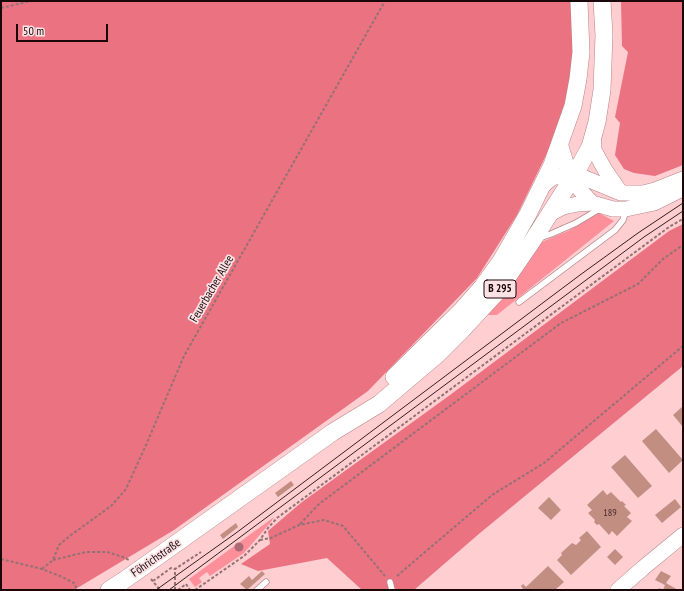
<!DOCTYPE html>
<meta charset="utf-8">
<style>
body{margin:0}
#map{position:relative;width:684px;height:591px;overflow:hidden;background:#feced1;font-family:"PT Sans Narrow",sans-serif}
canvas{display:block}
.frame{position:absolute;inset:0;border:2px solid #190709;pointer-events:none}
.scale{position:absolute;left:16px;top:24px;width:92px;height:18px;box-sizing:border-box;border:2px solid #190709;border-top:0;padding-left:5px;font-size:12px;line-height:14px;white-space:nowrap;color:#190709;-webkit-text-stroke:3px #fbe2e4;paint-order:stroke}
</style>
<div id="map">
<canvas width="684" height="591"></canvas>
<div class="frame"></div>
<div class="scale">50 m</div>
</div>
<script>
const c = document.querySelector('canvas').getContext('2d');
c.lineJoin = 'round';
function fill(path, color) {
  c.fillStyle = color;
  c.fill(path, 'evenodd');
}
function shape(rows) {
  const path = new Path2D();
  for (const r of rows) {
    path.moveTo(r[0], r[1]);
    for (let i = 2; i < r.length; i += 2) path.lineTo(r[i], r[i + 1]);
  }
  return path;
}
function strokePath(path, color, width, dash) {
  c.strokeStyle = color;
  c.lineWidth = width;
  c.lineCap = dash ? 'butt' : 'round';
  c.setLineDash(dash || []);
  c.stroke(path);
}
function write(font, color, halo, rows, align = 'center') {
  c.font = font + ' "PT Sans Narrow",sans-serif';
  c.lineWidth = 3.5;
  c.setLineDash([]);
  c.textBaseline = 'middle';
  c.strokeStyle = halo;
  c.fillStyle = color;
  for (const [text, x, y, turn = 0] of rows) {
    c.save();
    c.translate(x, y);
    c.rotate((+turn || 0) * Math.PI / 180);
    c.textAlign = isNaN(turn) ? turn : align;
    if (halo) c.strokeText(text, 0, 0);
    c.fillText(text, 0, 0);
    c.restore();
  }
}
const green = shape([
 [599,213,614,221,497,315,483,315,539,243,568,231],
 [274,517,271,522,244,553,210,576,207,572,199,578,202,582,195,587,189,579]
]);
const forest = shape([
 [1,1,573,1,573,74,564,110,551,145,517,215,477,278,368,391,174,530,74,590,1,590],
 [621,1,683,1,683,165,655,176,634,173,624,169,615,155,620,123,615,117,628,52,622,46],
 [683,224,683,366,480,533,414,590,362,590,327,558,258,571,241,564,270,544,268,531,302,502,450,395,669,231]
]);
const building = shape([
 [683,406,683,427,673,415],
 [656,429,683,460,669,473,642,441],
 [625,455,652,486,638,498,611,467],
 [291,481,294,485,278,497,275,493],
 [603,490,607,495,611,492,621,502,622,501,626,505,624,506,631,513,627,517,632,521,617,536,612,531,609,535,599,524,597,525,594,522,595,520,588,513,592,510,587,505],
 [549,497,561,510,551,520,538,508],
 [675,499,681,507,662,523,655,515],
 [236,523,238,527,223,539,220,535],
 [587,531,601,547,571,575,557,560,562,555,561,553,572,543,576,545,581,540,579,538],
 [615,549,623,557,615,565,607,557],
 [548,566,564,582,555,590,522,590,523,589,521,586,523,584,526,587],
 [262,571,265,574,247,590,240,584,249,576,252,580],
 [661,571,671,576,666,583,678,590,658,590,659,588,663,590,665,585,655,580]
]);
const path = shape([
 [1,8,31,1],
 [300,524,319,504,561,323,638,284,663,259,683,245],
 [260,540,271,538,299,525,324,520,343,526,385,576],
 [1,559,42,569,60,576,74,583,76,587,75,590],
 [53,560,86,552,107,552,123,557,129,560],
 [42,569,53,560,59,545,71,535,111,506,126,489,146,445,184,356,385,1],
 [397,576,492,495,544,463,683,346],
 [151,579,160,590],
 [153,581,171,568,175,569],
 [175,590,175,569,201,552],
 [178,590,186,584,190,590],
 [195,590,244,556,260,540,268,528,277,518,669,227,683,219]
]);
const lane = shape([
 [539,238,551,234,576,223,601,208],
 [519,302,615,230,623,220,626,210],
 [390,582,392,590],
 [257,590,266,582]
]);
const secondary = shape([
 [593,136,594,150,605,170,621,193],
 [560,143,571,180,592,203],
 [541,187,552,178,569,174,575,174,621,193,643,193,655,190,683,179],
 [550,214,563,207,578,204,592,203,613,209,626,209,654,203,680,190],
 [618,590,643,568,683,535]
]);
const primary = shape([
 [394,377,461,311,483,286,501,261,528,214,552,165,573,106,578,79,581,52,579,1],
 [157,557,333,432,379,404,438,354,461,331,498,291,533,240,575,174,590,147,597,122,602,90,604,35,602,1],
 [109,590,123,581]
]);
const tram = shape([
 [156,590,236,533,580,275,638,233,683,203],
 [169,590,644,237,683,211]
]);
const primaryBridge = shape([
 [123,581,157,557]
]);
const trees = [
 [239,547]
];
const numberNames = [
 ["189",610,513]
];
const shields = [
 [500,289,32]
];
const shieldNames = [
 ["B 295",500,289]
];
const streetNames = [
 ["Feuerbacher Allee",212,289,-60],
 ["Föhrichstraße",156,558,-35]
];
fill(green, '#fd8f9b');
fill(forest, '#eb7281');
fill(building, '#c38e82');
strokePath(lane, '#ba8488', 7);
strokePath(secondary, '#ba8488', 16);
strokePath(primary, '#ba8488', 18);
strokePath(path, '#947274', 2, [3, 2]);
strokePath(lane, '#fff', 5.5);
strokePath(secondary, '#fff', 15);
strokePath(primary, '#fff', 17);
strokePath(tram, '#351f21', 1);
strokePath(primaryBridge, '#ba8488', 18, []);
strokePath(primaryBridge, '#fff', 17);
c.fillStyle = '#ab6b75';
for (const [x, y] of trees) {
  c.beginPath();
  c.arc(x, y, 4.5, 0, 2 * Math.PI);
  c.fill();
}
write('10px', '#442927', null, numberNames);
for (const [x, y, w] of shields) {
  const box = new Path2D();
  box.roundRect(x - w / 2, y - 9, w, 18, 3);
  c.fillStyle = '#fbe2e4';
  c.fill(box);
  strokePath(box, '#190709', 1);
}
write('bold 11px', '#190709', null, shieldNames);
write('12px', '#190709', '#fbe2e4', streetNames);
</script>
